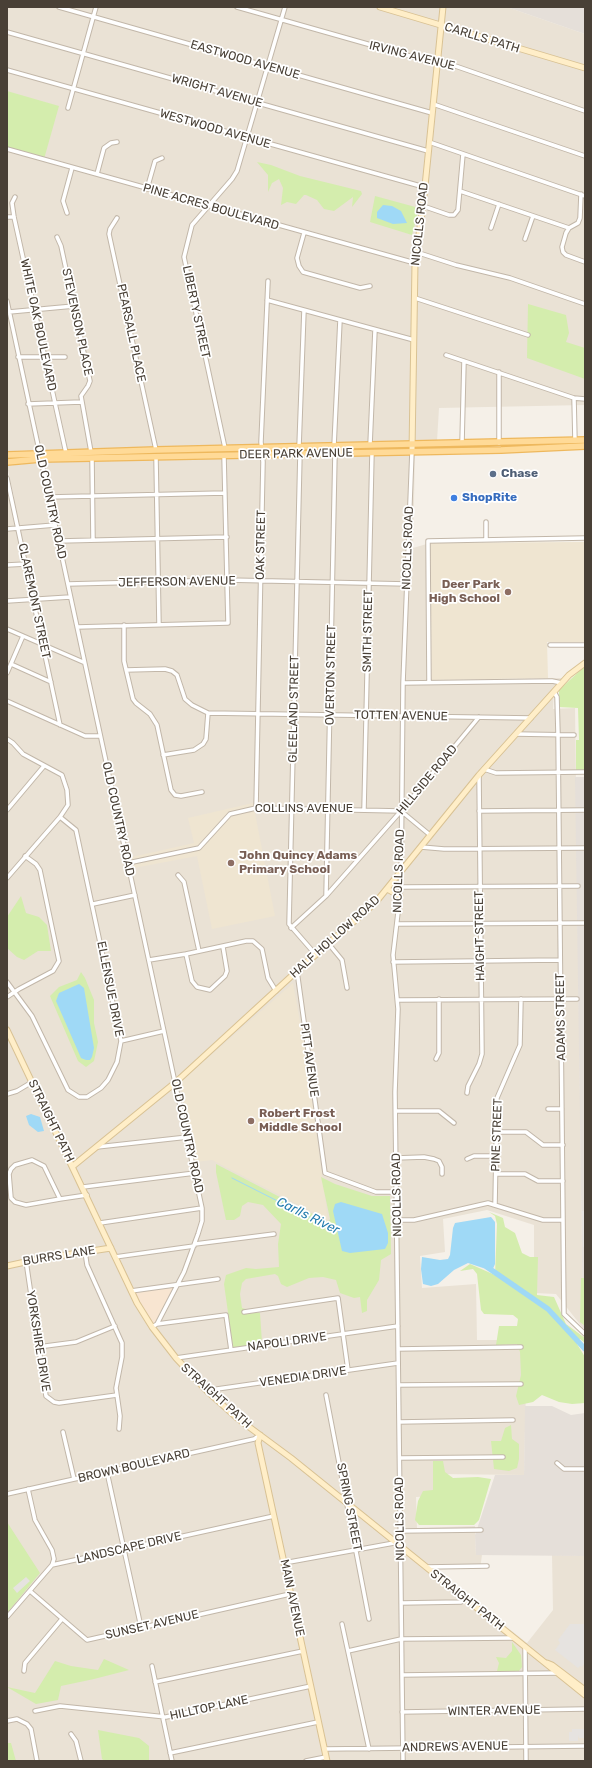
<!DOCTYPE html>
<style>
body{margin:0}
#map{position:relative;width:592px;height:1768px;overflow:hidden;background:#f5f0e8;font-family:Rubik,sans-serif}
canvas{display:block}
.frame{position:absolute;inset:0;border:8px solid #494036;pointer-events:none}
</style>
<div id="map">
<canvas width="592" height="1768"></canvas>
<div class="frame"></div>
</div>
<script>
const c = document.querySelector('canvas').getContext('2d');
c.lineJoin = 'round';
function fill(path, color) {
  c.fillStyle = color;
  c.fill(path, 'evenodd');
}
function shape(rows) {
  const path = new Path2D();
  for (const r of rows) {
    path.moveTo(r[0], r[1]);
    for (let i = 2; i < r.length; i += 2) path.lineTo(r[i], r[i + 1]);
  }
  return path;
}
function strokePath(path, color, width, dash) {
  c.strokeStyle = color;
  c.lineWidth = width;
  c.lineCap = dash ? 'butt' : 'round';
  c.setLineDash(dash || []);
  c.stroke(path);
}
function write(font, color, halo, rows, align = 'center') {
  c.font = font + ' Rubik,sans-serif';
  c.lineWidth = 3.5;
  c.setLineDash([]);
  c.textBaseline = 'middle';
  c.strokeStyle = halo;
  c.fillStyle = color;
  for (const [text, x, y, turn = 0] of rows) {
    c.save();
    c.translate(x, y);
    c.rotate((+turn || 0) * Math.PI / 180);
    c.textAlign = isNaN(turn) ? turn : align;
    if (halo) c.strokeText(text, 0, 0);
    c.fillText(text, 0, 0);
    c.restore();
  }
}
const residential = shape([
 [7,7,507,7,585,34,585,405,439,408,437,441,7,451],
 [415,453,413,548,430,543,432,680,563,678,554,687,553,709,575,708,583,1328,556,1294,534,1293,534,1225,487,1210,443,1219,445,1252,420,1256,422,1288,476,1284,477,1340,527,1340,524,1475,437,1474,438,1496,416,1497,417,1528,475,1526,476,1555,482,1555,480,1569,433,1569,527,1643,553,1610,552,1555,585,1556,585,1761,7,1761,7,498,14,497,7,466,48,461]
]);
const commercial = shape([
 [176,1285,156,1324,152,1326,132,1291]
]);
const industrial = shape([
 [507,7,585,7,585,34],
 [575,777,585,777,585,1329,583,1328],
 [525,1406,552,1406,571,1415,585,1413,585,1556,476,1555,475,1535,495,1475,524,1475]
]);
const education = shape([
 [585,542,585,642,547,642,548,678,432,680,430,543],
 [253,803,275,916,212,929,197,856,134,868,132,857,194,843,188,818],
 [293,983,305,1049,328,1220,212,1160,196,1162,180,1082]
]);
const green = shape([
 [7,91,59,106,44,159,7,148],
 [257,162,271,165,300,176,361,191,362,194,352,207,353,197,334,211,324,209,317,200,306,195,304,195,296,204,287,202,281,205,283,188,279,179,272,183,268,192,268,175],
 [375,196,419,208,412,235,370,222],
 [528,304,566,315,569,333,566,342,585,348,585,379,527,358],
 [585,666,585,770,576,771,576,740,579,740,578,708,559,707,559,690],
 [21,896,26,913,39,917,47,925,51,951,38,951,24,960,17,957,7,948,7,917],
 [81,972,85,978,94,1000,94,1023,98,1042,94,1061,86,1067,78,1061,50,996,59,987,77,980],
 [216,1164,328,1222,330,1219,321,1177,335,1184,372,1196,390,1196,391,1254,381,1260,379,1280,367,1300,367,1311,362,1313,360,1297,354,1298,340,1293,336,1280,323,1277,309,1278,287,1287,281,1284,278,1276,275,1274,246,1279,242,1283,240,1294,242,1308,260,1313,262,1343,233,1348,224,1284,226,1275,246,1268,256,1269,279,1267,278,1244,281,1224,263,1205,248,1202,242,1206,240,1216,234,1220,226,1220,216,1172],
 [489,1212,503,1218,505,1227,515,1233,522,1253,530,1257,538,1257,537,1295,554,1297,566,1324,585,1338,585,1343,580,1339,577,1344,585,1357,585,1403,572,1404,559,1402,542,1395,533,1402,519,1405,516,1396,521,1375,520,1352,517,1344,496,1345,499,1326,517,1326,518,1319,513,1315,484,1314,481,1310,477,1274,473,1269,460,1271,470,1264,495,1275,497,1224,495,1216],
 [581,1278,585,1278,585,1326,580,1322],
 [511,1425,512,1439,519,1444,519,1459,517,1468,509,1471,494,1469,491,1441,501,1441,505,1428],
 [433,1461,443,1461,445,1472,453,1478,478,1477,491,1479,479,1520,474,1525,419,1525,415,1520,418,1501,423,1491,433,1490],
 [7,1522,40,1573,7,1613],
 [512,1642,521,1655,522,1667,518,1672,498,1673,497,1671,499,1663,496,1657,506,1658,512,1651],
 [104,1659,129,1670,94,1679,61,1686,58,1700,36,1704,7,1687,35,1693,55,1661,71,1666,98,1670],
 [98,1730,139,1738,149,1746,149,1761,105,1761,102,1759],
 [7,1743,11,1743,16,1761,7,1761]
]);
const parking = shape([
 [582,1211,585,1211,585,1247,583,1247],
 [26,1577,30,1581,17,1593,13,1588],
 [570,1624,585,1624,585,1662,582,1667,580,1666,578,1668,555,1650,560,1643,558,1640],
 [572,1729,585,1729,585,1738,579,1738,578,1735,578,1741,569,1741,569,1732,572,1732]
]);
const water = shape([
 [383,205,392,206,401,211,407,223,393,224,377,218,377,212],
 [79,984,84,988,94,1048,92,1057,90,1060,86,1060,81,1058,56,1001,59,993],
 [31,1114,40,1117,44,1131,38,1132,29,1125,26,1116],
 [341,1202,382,1214,388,1233,388,1243,385,1249,350,1253,342,1251,333,1211,335,1204],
 [491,1217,495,1222,495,1264,492,1271,468,1263,454,1270,438,1284,431,1286,423,1284,421,1269,422,1257,440,1260,448,1259,450,1255,453,1228,455,1223]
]);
const stream = shape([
 [232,1178,339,1232]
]);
const river = shape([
 [487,1267,548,1309,585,1349]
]);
const street = shape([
 [59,7,432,113],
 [237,7,431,62,441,61,585,111],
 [7,32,428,151],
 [7,70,424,187],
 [433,104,585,156],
 [68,108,96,7],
 [429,142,585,196],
 [7,149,415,263],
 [97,174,104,148,111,143,117,142],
 [147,189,155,161,162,158],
 [460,191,569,228],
 [581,194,580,218,578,223,569,228,566,233,562,247,563,252,566,255,585,262],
 [15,197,12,203,14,217,66,453],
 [423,206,449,215,454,215,458,210,463,154],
 [67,213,63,201,72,168],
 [7,217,14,217],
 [117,218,110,229,109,234,156,450],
 [491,228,499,204],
 [304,233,297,258,299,266,303,272,360,288,370,286],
 [57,237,61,246,90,381,88,386,81,396,91,452],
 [525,239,533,216],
 [416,252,456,265,510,278,585,304],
 [415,298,528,335],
 [267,300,414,340],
 [7,301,202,1208,202,1221,198,1234,184,1272,157,1324,152,1327],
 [9,312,74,306],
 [446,355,574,398,585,399],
 [18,357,65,357],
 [574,398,575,441],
 [28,404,81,402],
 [462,443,464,361],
 [499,443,499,372],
 [370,445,375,330],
 [334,446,340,320],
 [299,447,304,310],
 [225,448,184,257,192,225,232,179,237,171,285,7],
 [300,453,289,924,316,955],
 [92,458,93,540],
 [156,458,159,625],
 [7,478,60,725],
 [49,497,225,493],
 [486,522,486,539],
 [7,529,55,525],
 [59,541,227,537],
 [7,565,26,564],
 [68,584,227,580,407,584],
 [7,601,70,597],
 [124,625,124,661,133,699,136,703,150,714,157,725,171,790,175,795,181,796,202,792],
 [77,627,228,623,224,456],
 [7,629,83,662],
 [550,645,585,645],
 [11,664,51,682],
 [126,670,165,669,172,671,177,675,185,699,192,705,208,713,531,718],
 [7,673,23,636],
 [429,682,428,541,585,538],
 [403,683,552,681,562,683],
 [554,692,557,697,558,734,564,1314,585,1334],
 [7,701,85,736,100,736],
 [516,734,574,735],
 [7,739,13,743,23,754,62,775,67,790,68,805,60,817,7,878],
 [163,755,194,750,203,744,206,739,208,713],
 [484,769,496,773,585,772],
 [256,808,263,462,261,442,268,281],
 [364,809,372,452],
 [7,810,44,766],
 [479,811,585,810],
 [421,847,444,849,585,848],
 [128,863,199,848,230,814,256,808,401,811,430,835],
 [178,875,184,882,199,951],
 [401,887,578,886],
 [326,896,335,453],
 [93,904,135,895],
 [397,924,585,923],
 [291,928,326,896,401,811,479,717],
 [328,943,342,960,347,988],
 [186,954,192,981,197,987,210,990,225,976,227,971,223,947],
 [149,960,186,954,246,941,253,941,262,949,268,978,276,991],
 [393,962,560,960],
 [297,971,325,1173,376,1192,397,1192],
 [7,982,32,1016,68,1090,79,1097,87,1097,101,1088,108,1080,117,1062,121,1041,76,830,60,817],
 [7,997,19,989,53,971,59,961,40,870,36,864,25,856],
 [398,1000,577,999],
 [121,1041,164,1031],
 [436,1059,439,1053,439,999],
 [467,1093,468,1086,479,1064,482,1054,479,775],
 [7,1094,17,1091,32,1082],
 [548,1109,562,1109],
 [396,1111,439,1111,454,1123],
 [496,1132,526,1132,543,1145,563,1145],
 [97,1147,188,1137],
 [396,1158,424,1157,434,1159,439,1161,442,1167,442,1174],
 [467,1159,474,1156,496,1156],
 [32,1160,44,1166,60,1199,26,1205,15,1202,11,1198,9,1174,11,1169,15,1165,32,1160],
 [496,1174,525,1174,538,1181,563,1181],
 [83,1187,195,1173],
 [60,1199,87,1195],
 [495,1205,497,1098,520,1045,521,999],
 [398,1220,414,1220,488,1203,543,1220,563,1220],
 [100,1223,202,1208],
 [195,1244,274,1234],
 [85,1252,87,1265,122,1343,122,1357,116,1388,120,1416,119,1429],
 [115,1257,194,1246],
 [26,1261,46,1396,54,1402,59,1403,117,1395],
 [131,1291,218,1279],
 [244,1312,338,1298,348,1370],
 [157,1324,226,1315,231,1350],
 [38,1347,76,1342,115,1326],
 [398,1349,521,1347],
 [176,1358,398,1326],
 [399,1385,521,1384],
 [208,1392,217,1389,398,1363],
 [326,1395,369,1619],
 [399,1422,513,1420],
 [63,1432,74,1479],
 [400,1458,503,1457],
 [557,1463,564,1469,585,1469],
 [107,1472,141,1627],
 [28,1489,35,1520,52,1550,54,1559,52,1565],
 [7,1494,254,1439,260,1435],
 [400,1531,481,1530],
 [284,1563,394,1543],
 [426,1567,487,1566],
 [30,1591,87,1640,290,1594],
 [401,1603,461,1602,464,1598],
 [7,1617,52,1565,274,1516],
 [342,1624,369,1749],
 [525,1646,526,1761],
 [348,1651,401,1639,513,1638],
 [152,1666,172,1761],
 [24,1671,25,1663,62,1619],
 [402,1675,557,1673],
 [155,1682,303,1651],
 [35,1711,60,1706,166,1717,311,1686],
 [402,1712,585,1709],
 [7,1721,17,1719,27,1724,31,1729,37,1761],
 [71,1734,76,1741,81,1761],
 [325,1749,585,1746],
 [170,1753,318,1722],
 [306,1761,326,1757],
 [403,1761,395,1092,398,1009,393,955,401,887,403,683,412,451]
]);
const secondary = shape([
 [380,7,585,68],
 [412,451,415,263,423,206,443,7],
 [387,889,400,896],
 [7,1030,137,1303,152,1327,176,1358,208,1392,237,1418,291,1458,585,1695],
 [73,1166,176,1082,297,971,376,902,479,775,569,675,585,663],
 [7,1266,39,1259,111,1248],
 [260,1435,258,1443,327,1761],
 [547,1663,552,1665,585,1690]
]);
const primary = shape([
 [7,455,156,450,585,440],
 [7,462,40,459,501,450,585,446]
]);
const markers = [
 [493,474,4,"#5c6f8a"],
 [454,498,4,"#3f7fe0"],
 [508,592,4,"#8d6e63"],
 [231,863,4,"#8d6e63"],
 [251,1121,4,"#8d6e63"]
];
const streetNames = [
 ["CARLLS PATH",482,38,17],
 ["IRVING AVENUE",412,56,14],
 ["EASTWOOD AVENUE",245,60,16],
 ["WRIGHT AVENUE",217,91,16],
 ["WESTWOOD AVENUE",215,129,16],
 ["PINE ACRES BOULEVARD",211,207,16],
 ["NICOLLS ROAD",420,224,-84],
 ["LIBERTY STREET",196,312,78],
 ["STEVENSON PLACE",77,322,78],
 ["WHITE OAK BOULEVARD",38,325,78],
 ["PEARSALL PLACE",131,333,78],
 ["DEER PARK AVENUE",296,454,-1],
 ["OLD COUNTRY ROAD",50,502,78],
 ["OAK STREET",261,545,-89],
 ["NICOLLS ROAD",408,548,-88],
 ["JEFFERSON AVENUE",177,582,-1],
 ["CLAREMONT STREET",34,601,78],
 ["SMITH STREET",368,631,-89],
 ["OVERTON STREET",331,675,-89],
 ["GLEELAND STREET",294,709,-89],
 ["TOTTEN AVENUE",401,716,1],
 ["HILLSIDE ROAD",427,780,-50],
 ["COLLINS AVENUE",304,809],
 ["OLD COUNTRY ROAD",118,819,78],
 ["NICOLLS ROAD",399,871,-88],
 ["HAIGHT STREET",480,936,-91],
 ["HALF HOLLOW ROAD",335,937,-42],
 ["ELLENSUE DRIVE",110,989,79],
 ["ADAMS STREET",561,1017,-91],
 ["PITT AVENUE",309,1060,82],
 ["STRAIGHT PATH",51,1121,64],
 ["PINE STREET",497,1135,-88],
 ["OLD COUNTRY ROAD",187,1136,78],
 ["NICOLLS ROAD",397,1195,-91],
 ["BURRS LANE",59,1256,-9],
 ["YORKSHIRE DRIVE",38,1341,81],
 ["NAPOLI DRIVE",287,1342,-8],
 ["VENEDIA DRIVE",303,1377,-8],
 ["STRAIGHT PATH",216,1396,42],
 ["BROWN BOULEVARD",134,1466,-13],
 ["SPRING STREET",349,1507,79],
 ["NICOLLS ROAD",400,1519,-91],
 ["LANDSCAPE DRIVE",129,1548,-13],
 ["MAIN AVENUE",292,1598,78],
 ["STRAIGHT PATH",467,1600,38],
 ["SUNSET AVENUE",152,1625,-13],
 ["HILLTOP LANE",209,1708,-12],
 ["WINTER AVENUE",494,1711,-1],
 ["ANDREWS AVENUE",455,1747,-1]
];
const serviceNames = [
 ["Chase",501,474]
];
const shopNames = [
 ["ShopRite",462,498]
];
const educationNames = [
 ["Deer Park",500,585,"right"],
 ["High School",500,599,"right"],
 ["John Quincy Adams",239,856],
 ["Primary School",239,870],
 ["Robert Frost",259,1114],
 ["Middle School",259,1128]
];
const waterNames = [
 ["Carlls River",308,1216,26]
];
fill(residential, '#eae2d5');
fill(commercial, '#f8e5d1');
fill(industrial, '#e5dfd9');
fill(education, '#efe5d1');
fill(green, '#d4edad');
fill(parking, '#e6e3e0');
fill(water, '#9fd9f6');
strokePath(stream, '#9fd9f6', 1);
strokePath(river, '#9fd9f6', 5.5);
strokePath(street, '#c2b7a9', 5.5);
strokePath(secondary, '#d9c294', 7);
strokePath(primary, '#eeb85d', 8);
strokePath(street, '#fff', 3.5);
strokePath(secondary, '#ffeec8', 5);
strokePath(primary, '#ffda97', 5.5);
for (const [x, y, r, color] of markers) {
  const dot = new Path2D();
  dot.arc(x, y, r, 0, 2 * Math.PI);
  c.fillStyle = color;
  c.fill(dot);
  strokePath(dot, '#fff', 1.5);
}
write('12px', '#494036', '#fff', streetNames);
write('bold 12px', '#4e5e75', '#fff', serviceNames, 'left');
write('bold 12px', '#366cbe', '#fff', shopNames, 'left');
write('bold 12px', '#785e54', '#fff', educationNames, 'left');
write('italic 13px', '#237cae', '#fff', waterNames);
</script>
